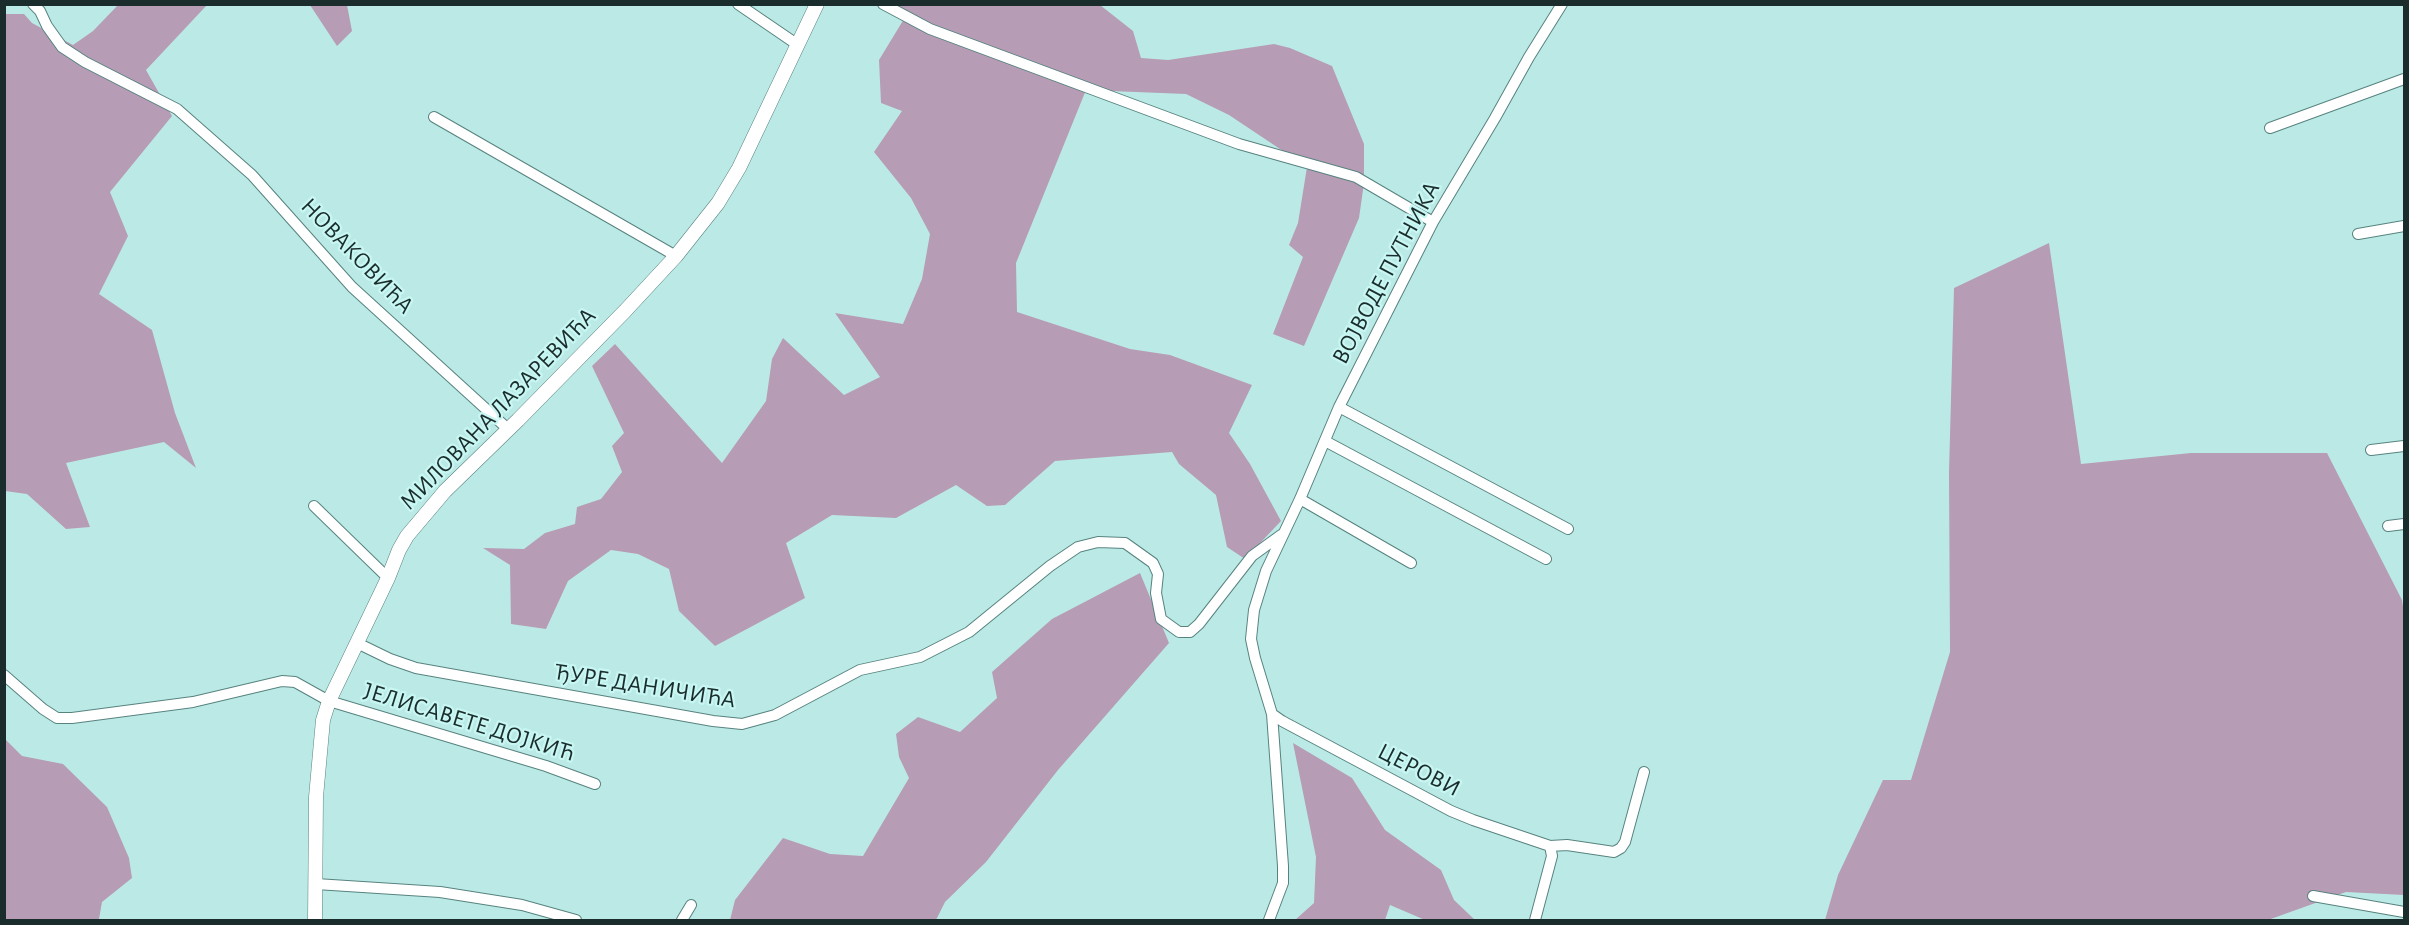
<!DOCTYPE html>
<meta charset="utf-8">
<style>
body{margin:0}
#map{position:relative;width:2409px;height:925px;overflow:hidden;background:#bbeae6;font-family:"Alegreya Sans",sans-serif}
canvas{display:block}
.frame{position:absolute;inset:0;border:6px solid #1a2c2b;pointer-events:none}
</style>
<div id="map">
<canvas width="2409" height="925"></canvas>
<div class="frame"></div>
</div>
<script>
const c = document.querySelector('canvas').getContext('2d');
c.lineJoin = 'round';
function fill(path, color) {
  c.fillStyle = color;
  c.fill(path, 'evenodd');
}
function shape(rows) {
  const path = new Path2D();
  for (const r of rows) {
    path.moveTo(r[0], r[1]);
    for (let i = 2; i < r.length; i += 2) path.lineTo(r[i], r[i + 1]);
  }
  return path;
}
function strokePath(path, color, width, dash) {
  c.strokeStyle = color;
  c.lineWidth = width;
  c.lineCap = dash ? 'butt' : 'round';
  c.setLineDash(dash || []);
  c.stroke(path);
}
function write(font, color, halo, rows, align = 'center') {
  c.font = font + ' "Alegreya Sans",sans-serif';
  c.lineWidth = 4.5;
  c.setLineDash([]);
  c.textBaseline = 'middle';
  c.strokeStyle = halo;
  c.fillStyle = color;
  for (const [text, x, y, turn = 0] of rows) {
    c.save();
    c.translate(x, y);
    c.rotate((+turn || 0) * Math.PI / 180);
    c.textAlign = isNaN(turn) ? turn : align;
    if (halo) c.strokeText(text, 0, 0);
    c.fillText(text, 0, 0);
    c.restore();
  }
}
const forest = shape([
 [118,5,207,5,146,70,172,116,110,192,128,236,99,294,152,330,175,413,196,468,164,442,66,463,90,527,66,529,27,494,5,491,4,14,24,14,32,23,73,45,93,31],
 [310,5,347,5,352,31,337,46],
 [893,5,1100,5,1133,31,1141,58,1168,60,1274,44,1290,48,1332,66,1364,144,1364,183,1359,218,1304,346,1273,334,1303,257,1289,245,1298,223,1307,167,1229,115,1186,94,1086,90,1016,263,1017,312,1130,349,1170,355,1252,385,1229,433,1250,464,1281,521,1245,559,1227,547,1216,495,1179,464,1172,452,1055,461,1005,505,987,506,956,485,896,518,832,515,786,543,805,598,715,646,679,611,669,569,638,554,611,550,568,581,546,629,511,624,510,565,483,548,524,549,545,533,575,524,577,507,601,499,622,472,612,446,624,433,592,366,615,344,722,463,766,401,772,359,783,338,844,395,880,377,835,313,903,324,922,279,930,234,911,198,874,152,902,111,881,103,879,60,907,14],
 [2049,243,2081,464,2191,453,2327,453,2402,600,2404,613,2404,895,2346,892,2268,920,1825,920,1838,875,1883,780,1911,780,1950,652,1949,472,1954,288],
 [1140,573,1169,643,1058,770,986,862,945,902,936,920,730,920,735,900,783,838,830,854,863,856,909,778,899,757,896,734,918,717,960,732,997,698,992,672,1052,619],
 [5,739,22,756,63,764,107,807,129,858,132,878,102,902,99,919,5,919],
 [1293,743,1352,778,1385,830,1441,870,1454,900,1475,920,1425,920,1390,905,1385,920,1295,920,1314,903,1316,857]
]);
const minor = shape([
 [33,4,40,11,47,26,62,47,85,62,177,109,252,175,352,287,509,430],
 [738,4,798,45],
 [883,4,930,29,1239,144,1356,177,1433,222],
 [1562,4,1529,57,1495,118,1433,222,1339,407,1300,499,1266,571,1254,610,1251,639,1255,658,1272,714,1282,721,1451,811,1473,820,1550,846,1567,845,1614,852,1621,848,1625,842,1644,772],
 [434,117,676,256],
 [2270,128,2404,79],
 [2358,234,2404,226],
 [1339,407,1568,529],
 [1325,441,1546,559],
 [2371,450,2404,446],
 [1300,499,1411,563],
 [314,506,388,578],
 [2388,526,2404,524],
 [357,643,390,659,416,668,713,721,742,724,775,715,860,670,920,657,969,632,1050,566,1078,547,1098,542,1125,543,1153,563,1158,574,1156,593,1161,619,1179,632,1190,632,1199,624,1252,556,1281,535],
 [4,675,43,709,57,718,72,718,193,702,282,681,295,682,329,701,546,766,595,784],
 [316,884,440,892,522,905,576,920],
 [2313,896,2404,912],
 [682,920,691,905],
 [1269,920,1283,883,1283,866,1272,714],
 [1535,920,1552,856,1550,846]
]);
const tertiary = shape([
 [315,920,316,797,323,720,329,701,388,578,399,550,407,536,445,491,518,420,625,311,676,256,718,203,739,168,817,4]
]);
const streetNames = [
 ["НОВАКОВИЋА",357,256,46],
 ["ВОЈВОДЕ ПУТНИКА",1386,273,-62],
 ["МИЛОВАНА ЛАЗАРЕВИЋА",498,409,-46],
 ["ЂУРЕ ДАНИЧИЋА",645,686,9],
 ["ЈЕЛИСАВЕТЕ ДОЈКИЋ",469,722,17],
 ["ЦЕРОВИ",1419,770,27]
];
fill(forest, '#b79cb5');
strokePath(minor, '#57837f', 12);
strokePath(tertiary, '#57837f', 15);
strokePath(minor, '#fff', 10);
strokePath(tertiary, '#fff', 14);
write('24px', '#1a2c2b', '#c8f7f3', streetNames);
</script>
